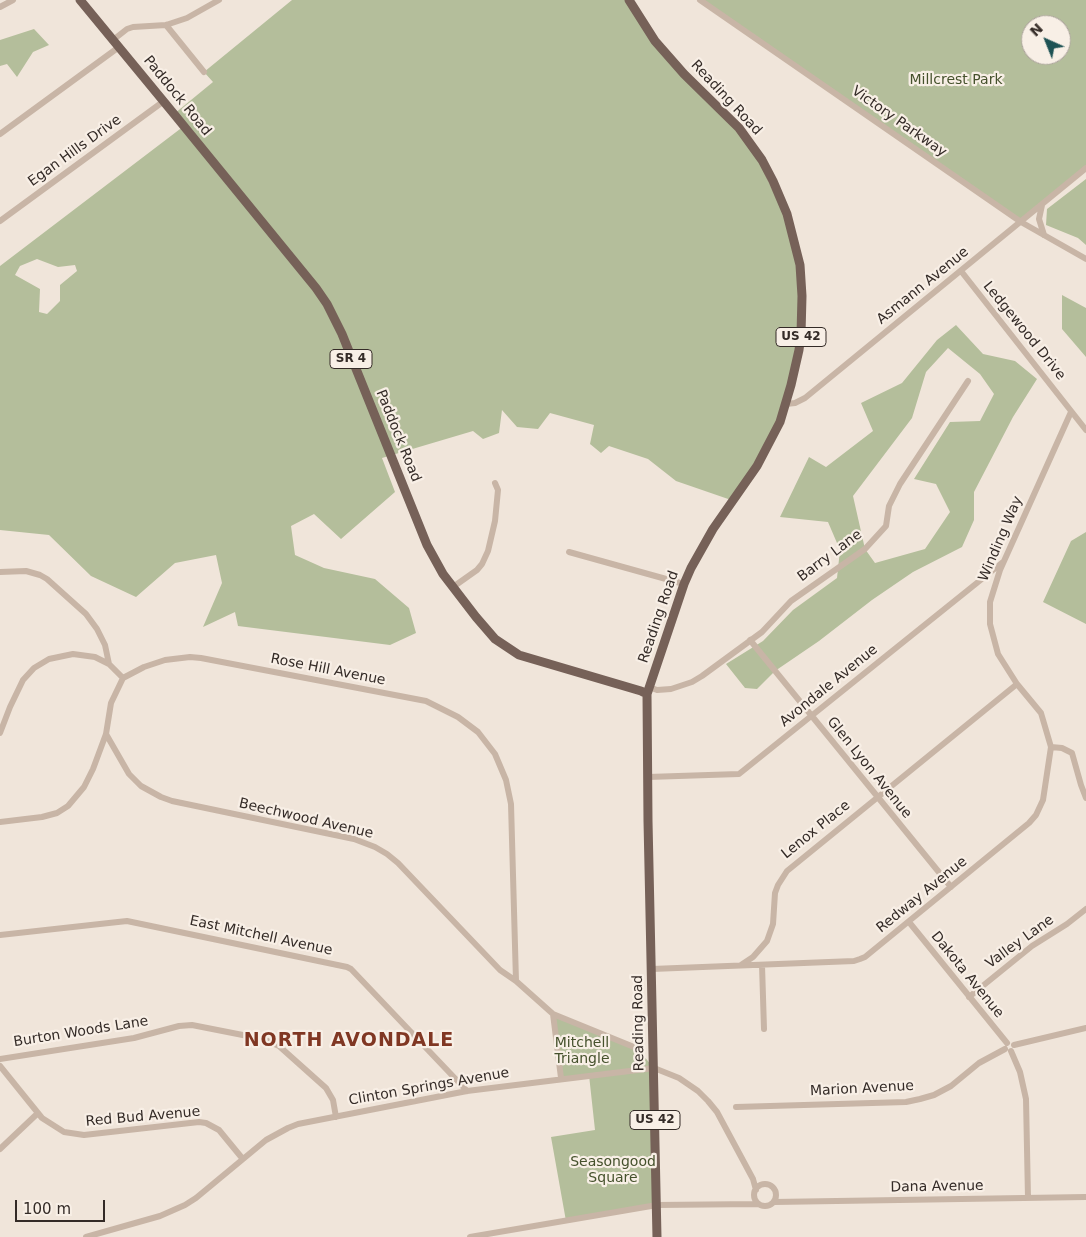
<!DOCTYPE html>
<style>
body{margin:0}
#map{position:relative;width:1086px;height:1237px;overflow:hidden;background:#f0e5da;font-family:"DejaVu Sans",sans-serif}
canvas{display:block}
.north{position:absolute;left:1021px;top:15px;width:50px;height:50px;box-sizing:border-box;background:#f8efe6;border:1px solid #aaa19a;border-radius:50%;rotate:316deg;font-size:14px;font-weight:700;line-height:20px;text-align:center;color:#342b27}
.north::after{content:'';display:block;margin:auto;width:18px;height:22px;background:#1e5254;clip-path:polygon(50% 0,100% 100%,50% 72%,0 100%)}
.scale{position:absolute;left:15px;top:1200px;width:90px;height:22px;box-sizing:border-box;border:2px solid #342b27;border-top:0;padding-left:6px;font-size:15px;line-height:18px;white-space:nowrap;color:#342b27;-webkit-text-stroke:4px #f8efe6;paint-order:stroke}
</style>
<div id="map">
<canvas width="1086" height="1237"></canvas>
<div class="north">N</div>
<div class="scale">100 m</div>
</div>
<script>
const c = document.querySelector('canvas').getContext('2d');
c.lineJoin = 'round';
function fill(path, color) {
  c.fillStyle = color;
  c.fill(path, 'evenodd');
}
function shape(rows) {
  const path = new Path2D();
  for (const r of rows) {
    if (r.length === 3) {
      path.moveTo(r[0] + r[2], r[1]);
      path.arc(r[0], r[1], r[2], 0, 2 * Math.PI);
      continue;
    }
    path.moveTo(r[0], r[1]);
    for (let i = 2; i < r.length; i += 2) path.lineTo(r[i], r[i + 1]);
  }
  return path;
}
function strokePath(path, color, width, dash) {
  c.strokeStyle = color;
  c.lineWidth = width;
  c.lineCap = dash ? 'butt' : 'round';
  c.setLineDash(dash || []);
  c.stroke(path);
}
function write(font, color, halo, rows, align = 'center') {
  c.font = font + ' "DejaVu Sans",sans-serif';
  c.lineWidth = 4.5;
  c.setLineDash([]);
  c.textBaseline = 'middle';
  c.strokeStyle = halo;
  c.fillStyle = color;
  for (const [text, x, y, turn = 0] of rows) {
    c.save();
    c.translate(x, y);
    c.rotate((+turn || 0) * Math.PI / 180);
    c.textAlign = isNaN(turn) ? turn : align;
    if (halo) c.strokeText(text, 0, 0);
    c.fillText(text, 0, 0);
    c.restore();
  }
}
const green = shape([
 [292,0,629,0,638,16,751,144,792,232,802,310,786,404,734,501,676,481,648,459,609,446,601,453,590,444,594,425,550,413,538,429,517,427,502,410,499,433,483,439,473,431,382,458,395,492,341,539,314,514,291,526,295,555,324,568,375,579,409,608,416,633,390,645,238,626,235,612,203,627,222,583,216,555,175,563,136,597,91,576,49,535,0,530,0,266,184,126,174,114,213,82,204,72],
 [37,259,58,267,75,265,77,271,60,285,60,301,47,314,39,312,40,289,15,275,20,266],
 [700,0,1086,0,1086,168,1021,222],
 [1031,25,1061,25,1061,55,1031,55],
 [34,29,49,45,33,52,17,77,7,64,0,66,0,40],
 [1086,179,1086,245,1078,238,1046,225,1047,209],
 [1062,295,1086,308,1086,357,1062,329],
 [956,325,983,354,1015,361,1037,379,1013,417,974,492,974,520,962,547,913,572,872,600,819,641,775,671,757,689,745,688,726,664,763,641,793,610,837,578,840,550,828,522,780,517,809,457,826,467,873,431,861,403,902,383,937,340],
 [948,348,980,374,994,394,980,421,950,422,914,479,936,484,950,512,925,549,875,563,865,549,853,496,912,418,926,372],
 [1086,532,1086,624,1043,602,1071,541],
 [553,1014,634,1047,641,1053,654,1068,657,1205,566,1221,551,1137,595,1130,589,1075,561,1078]
]);
const minor = shape([
 [700,0,1021,222,1086,259],
 [0,7,13,0],
 [166,25,204,72],
 [113,40,127,29,133,27,166,25,187,18,219,0],
 [0,134,119,47],
 [1042,205,1039,219,1044,235],
 [0,221,164,101],
 [961,271,1086,430],
 [786,404,795,403,805,398,1086,168],
 [569,552,684,584],
 [0,572,26,571,40,575,47,579,86,614,97,629,105,645,109,664],
 [453,587,477,570,482,564,488,551,495,521,498,490,495,483],
 [750,640,951,887],
 [649,687,657,690,671,689,692,682,702,676,762,632,791,601,865,549,886,526,889,506,900,484,968,381],
 [0,733,10,707,23,680,34,668,49,659,73,654,95,657,109,664,123,678],
 [106,734,129,774,141,786,161,797,172,801,354,839,375,847,387,854,398,863,500,970,516,981,553,1014,561,1078],
 [1051,747,1062,748,1072,753,1081,785,1086,798],
 [648,777,739,774,1003,562],
 [0,822,42,817,57,813,68,806,84,787,93,769,106,734,111,703,123,678,144,667,165,660,190,657,201,658,426,701,458,717,478,732,495,754,506,780,511,804,516,981],
 [909,922,1007,1043],
 [0,935,127,921,347,967,351,969,467,1091],
 [741,965,753,957,767,941,773,924,775,893,778,885,787,871,1017,684],
 [762,965,764,1029],
 [652,969,854,961,860,959,865,957,1029,823,1036,815,1043,800,1051,747,1041,713,1017,684,998,654,990,624,990,602,1000,570,1071,412],
 [969,997,1032,946,1067,924,1086,909],
 [553,1014,634,1047],
 [1014,1045,1086,1028],
 [1011,1051,1020,1072,1026,1099,1028,1198],
 [0,1059,134,1038,179,1026,192,1025,263,1039,279,1046,326,1088,333,1100,336,1117],
 [0,1066,42,1118,64,1132,84,1135,199,1122,206,1123,219,1130,242,1158],
 [736,1107,906,1102,920,1099,934,1095,951,1086,979,1063,1005,1049],
 [0,1149,38,1113],
 [765,1195,11],
 [774,1202,1086,1197],
 [86,1237,160,1216,185,1205,196,1198,266,1140,288,1128,298,1124,467,1091,654,1068,679,1078,698,1091,708,1101,717,1112,753,1179,756,1190],
 [470,1237,657,1205,758,1204]
]);
const major = shape([
 [80,0,174,114,316,288,327,304,342,334,427,545,443,574,476,617,495,639,519,655,641,691,647,694],
 [629,0,655,41,684,74,739,128,762,160,773,181,787,214,800,265,802,296,801,334,799,350,791,385,780,422,757,466,713,529,691,568,684,584,647,694,648,821,657,1237]
]);
const shields = [
 [801,337,50],
 [351,359,42],
 [655,1120,50]
];
const shieldNames = [
 ["US 42",801,337],
 ["SR 4",351,359],
 ["US 42",655,1120]
];
const parkNames = [
 ["Millcrest Park",956,80],
 ["Mitchell",582,1043],
 ["Triangle",582,1059],
 ["Seasongood",613,1162],
 ["Square",613,1178]
];
const streetNames = [
 ["Paddock Road",177,96,51],
 ["Reading Road",726,98,47],
 ["Victory Parkway",899,122,35],
 ["Egan Hills Drive",75,151,-36],
 ["Asmann Avenue",923,286,-39],
 ["Ledgewood Drive",1024,331,51],
 ["Paddock Road",398,436,68],
 ["Winding Way",1001,539,-67],
 ["Barry Lane",830,556,-37],
 ["Reading Road",659,617,-71],
 ["Rose Hill Avenue",328,670,11],
 ["Avondale Avenue",829,686,-39],
 ["Glen Lyon Avenue",869,768,51],
 ["Beechwood Avenue",306,819,13],
 ["Lenox Place",816,830,-39],
 ["Redway Avenue",922,895,-39],
 ["East Mitchell Avenue",261,936,12],
 ["Valley Lane",1020,942,-36],
 ["Dakota Avenue",967,975,51],
 ["Reading Road",639,1023,-91],
 ["Burton Woods Lane",81,1032,-9],
 ["Clinton Springs Avenue",429,1087,-10],
 ["Marion Avenue",862,1089,-3],
 ["Red Bud Avenue",143,1117,-5],
 ["Dana Avenue",937,1187,-1]
];
const districtNames = [
 ["NORTH AVONDALE",349,1041]
];
fill(green, '#b4be9b');
strokePath(minor, '#c8b5a6', 6);
strokePath(major, '#766158', 9);
for (const [x, y, w] of shields) {
  const box = new Path2D();
  box.roundRect(x - w / 2, y - 9.5, w, 19, 4);
  c.fillStyle = '#f8efe6';
  c.fill(box);
  strokePath(box, '#342b27', 1);
}
write('bold 12px', '#342b27', null, shieldNames);
write('14px', '#45512c', '#f8efe6', parkNames);
write('14px', '#342b27', '#f8efe6', streetNames);
c.letterSpacing = '1px';
write('bold 19px', '#803723', '#f8efe6', districtNames);
c.letterSpacing = '0px';
</script>
